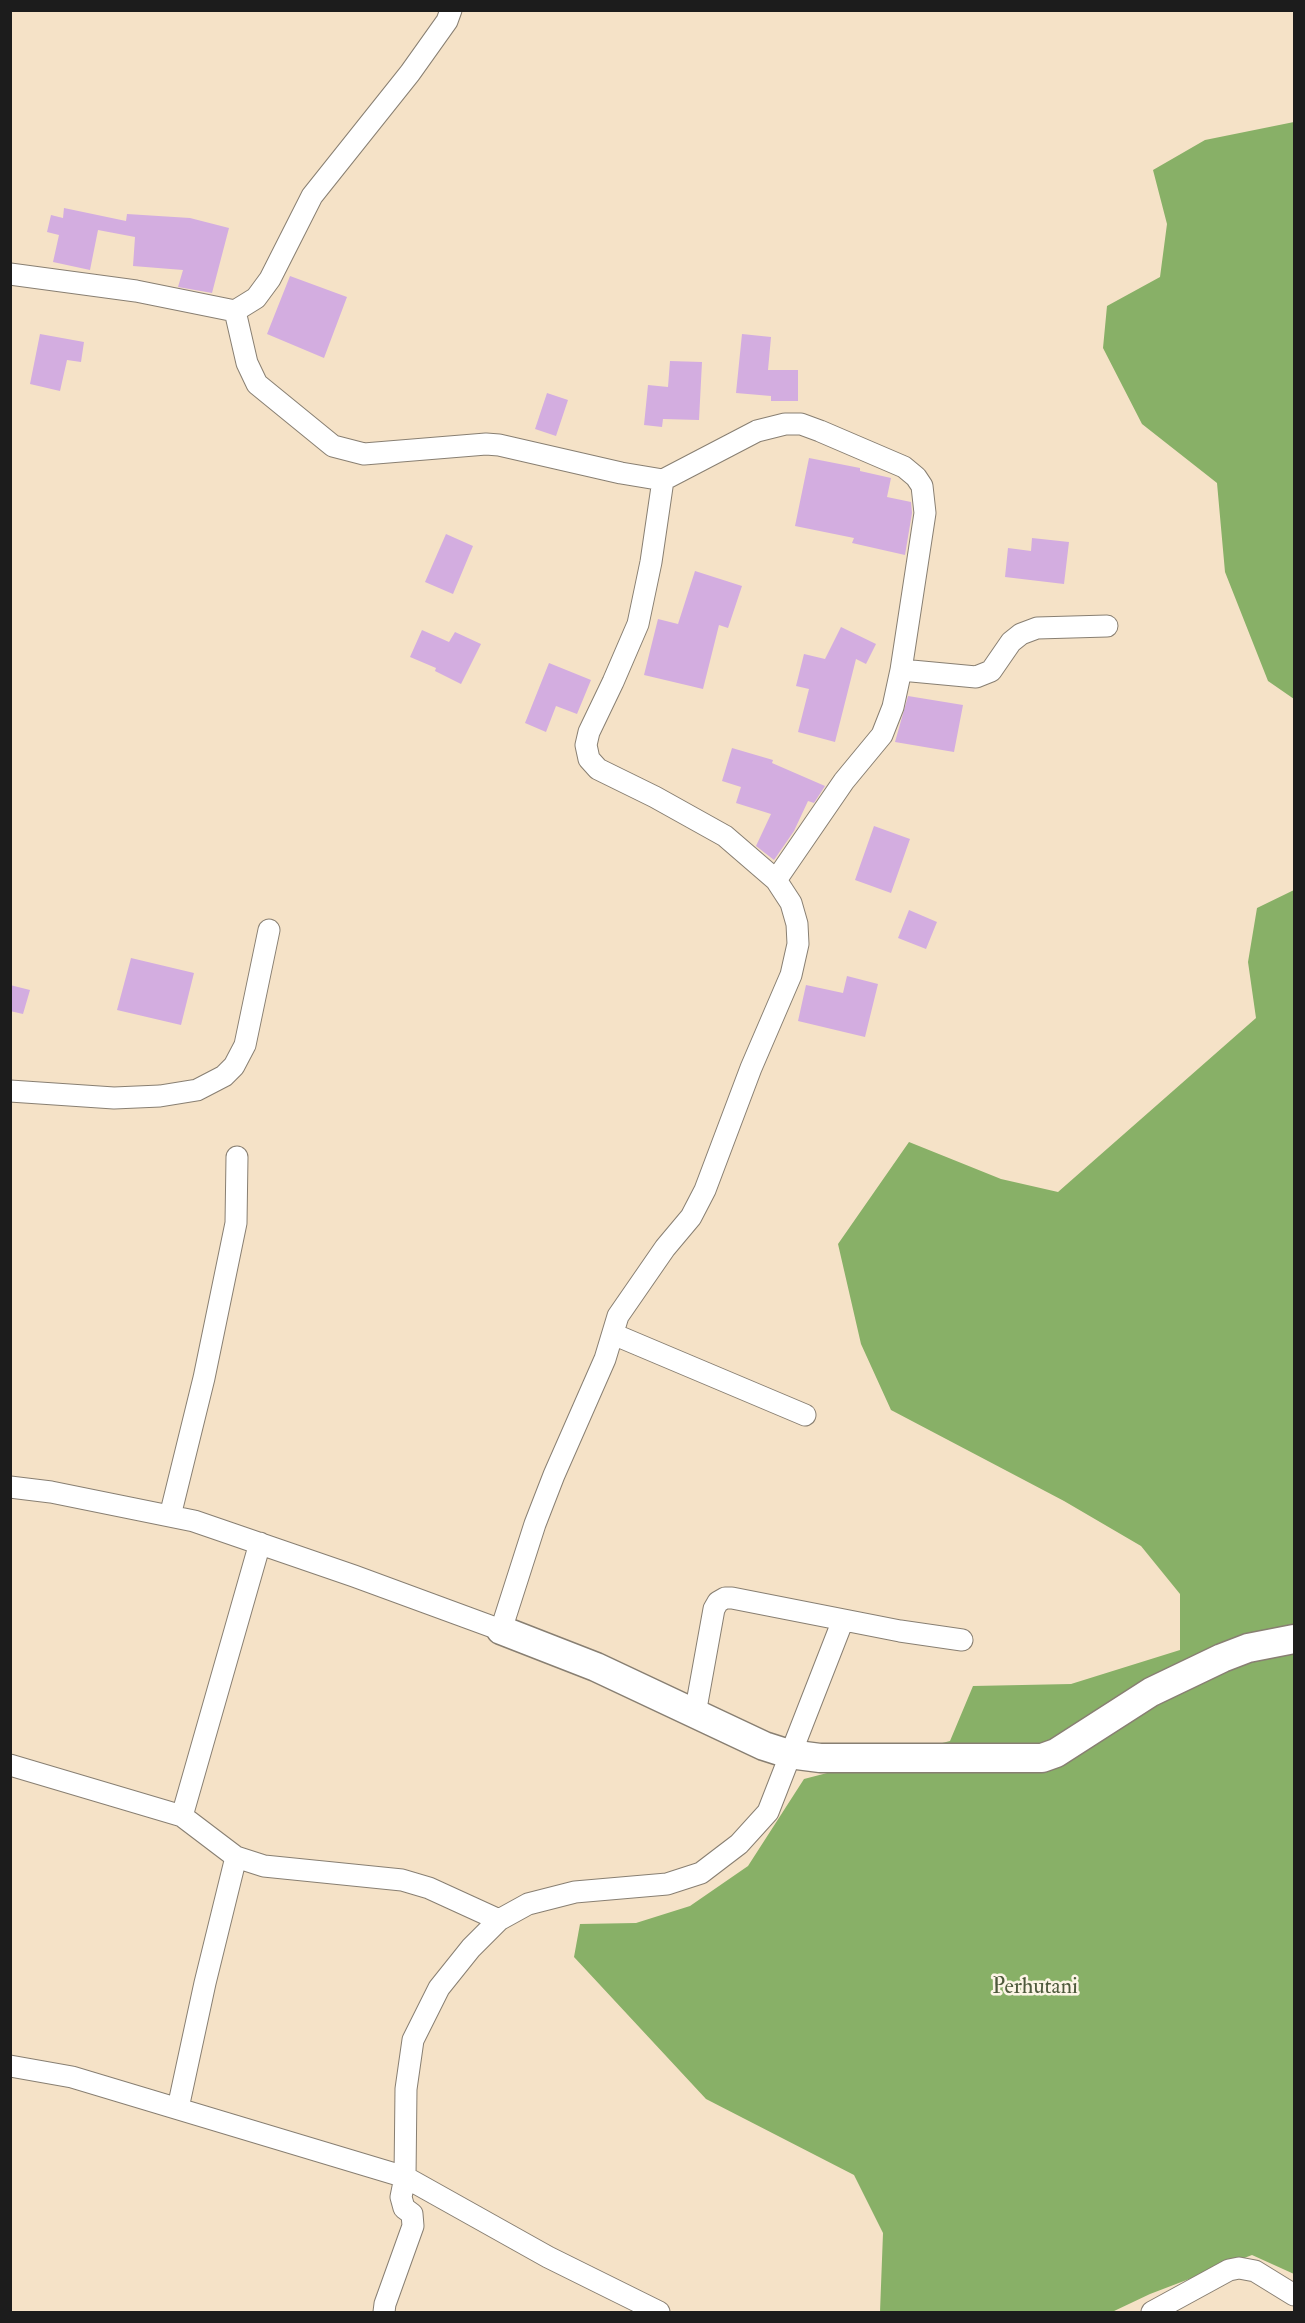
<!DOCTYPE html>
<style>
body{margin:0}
#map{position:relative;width:1305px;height:2323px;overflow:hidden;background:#f5e2c7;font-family:"IM FELL Double Pica",serif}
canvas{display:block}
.frame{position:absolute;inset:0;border:12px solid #1c1c1c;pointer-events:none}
</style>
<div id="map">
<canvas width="1305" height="2323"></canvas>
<div class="frame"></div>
</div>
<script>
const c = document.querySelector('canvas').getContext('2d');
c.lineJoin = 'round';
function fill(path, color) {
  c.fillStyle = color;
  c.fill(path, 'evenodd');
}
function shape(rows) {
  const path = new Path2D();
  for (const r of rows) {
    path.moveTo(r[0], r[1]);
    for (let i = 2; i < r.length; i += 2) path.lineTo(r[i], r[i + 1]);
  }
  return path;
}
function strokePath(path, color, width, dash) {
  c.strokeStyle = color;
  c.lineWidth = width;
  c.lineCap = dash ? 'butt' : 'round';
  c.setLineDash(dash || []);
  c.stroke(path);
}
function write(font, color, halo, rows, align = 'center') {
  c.font = font + ' "IM FELL Double Pica",serif';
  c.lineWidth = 5;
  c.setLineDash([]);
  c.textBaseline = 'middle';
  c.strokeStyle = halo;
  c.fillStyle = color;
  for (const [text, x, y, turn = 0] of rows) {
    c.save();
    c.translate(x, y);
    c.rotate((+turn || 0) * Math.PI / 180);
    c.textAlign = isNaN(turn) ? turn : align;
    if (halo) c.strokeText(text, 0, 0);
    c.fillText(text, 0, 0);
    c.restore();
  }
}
const forest = shape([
 [1294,122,1294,699,1268,681,1225,572,1217,483,1142,424,1103,348,1107,306,1160,277,1167,224,1153,170,1205,140],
 [1294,890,1294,2274,1252,2255,1150,2294,1112,2312,880,2312,883,2233,854,2175,706,2099,574,1957,580,1924,636,1923,690,1906,748,1866,804,1779,950,1741,973,1686,1071,1684,1180,1650,1180,1594,1141,1546,1064,1501,891,1410,861,1344,838,1244,909,1142,1001,1179,1058,1192,1256,1018,1248,962,1257,908]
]);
const building = shape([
 [64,208,126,221,127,214,190,218,229,228,212,293,178,287,183,270,133,266,135,237,98,230,90,270,53,262,59,235,47,232,51,215,63,218],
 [290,276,347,297,324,358,267,334],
 [40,334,84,342,81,362,67,360,60,391,30,384],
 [742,334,771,337,768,370,798,370,798,401,771,401,771,396,736,393],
 [670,361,702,362,699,420,663,419,662,427,644,425,648,385,668,387],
 [547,393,568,400,556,436,535,429],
 [809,458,860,468,860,471,891,478,887,497,911,502,912,513,905,555,852,543,854,538,795,526],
 [446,534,473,546,453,594,425,582],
 [1032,538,1069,542,1064,584,1005,577,1008,548,1031,551],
 [695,571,742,586,728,628,719,625,703,689,644,675,658,619,678,624],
 [841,627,876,644,866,664,856,659,835,742,798,732,809,689,796,686,804,654,825,659],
 [422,630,449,642,455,632,481,644,461,684,435,671,436,668,410,657],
 [549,663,591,680,577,714,556,706,546,732,525,723],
 [908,696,963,705,954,752,895,742],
 [732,748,773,760,772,763,825,786,814,803,808,801,794,831,774,860,756,846,771,814,736,803,741,787,722,781],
 [874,826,910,839,891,893,855,880],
 [909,910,937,922,926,949,898,938],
 [131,958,194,973,181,1025,117,1010],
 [847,976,878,984,865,1037,798,1021,806,985,843,993],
 [10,985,30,990,23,1014,10,1011]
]);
const street = shape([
 [10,274,136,291,235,311,256,298,270,279,312,196,410,73,447,21,451,10],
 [663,480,757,431,785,424,801,424,820,431,904,467,916,477,922,486,925,513,901,670,893,707,882,735,844,781,776,880],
 [901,670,976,677,991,671,1011,642,1021,634,1037,628,1107,626],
 [10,1091,114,1098,160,1096,197,1090,224,1076,234,1066,245,1045,269,930],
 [613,1334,805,1415],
 [10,1487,51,1492,194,1521,354,1576,501,1630,535,1524,554,1475,605,1359,618,1316,665,1248,691,1217,705,1190,751,1068,791,975,798,944,797,924,791,903,776,880,725,836,655,797,598,769,589,759,586,745,589,732,613,682,638,624,651,562,663,480,621,473,499,445,486,444,364,454,333,446,257,384,247,363,235,311],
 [170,1516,204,1378,236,1223,237,1157],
 [695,1714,714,1609,718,1602,725,1598,732,1598,900,1631,962,1640],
 [10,1765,182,1816,260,1543],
 [182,1816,236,1857,264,1866,402,1880,429,1888,499,1920],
 [10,2066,72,2077,405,2177,548,2257,659,2312],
 [178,2108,205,1983,236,1857],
 [384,2312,385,2304,413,2226,412,2214,404,2208,401,2197,405,2177,406,2089,413,2040,439,1988,471,1948,499,1920,528,1904,575,1892,667,1884,701,1873,739,1844,768,1812,843,1620],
 [1152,2312,1229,2270,1239,2268,1255,2271,1294,2295]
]);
const secondary = shape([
 [501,1630,596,1667,764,1746,789,1754,820,1758,1042,1758,1056,1753,1151,1692,1222,1658,1248,1648,1294,1639]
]);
const parkNames = [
 ["Perhutani",1035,1988]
];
fill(forest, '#88b067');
fill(building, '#d3ade0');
strokePath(street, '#887f72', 23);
strokePath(secondary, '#887f72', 31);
strokePath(street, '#fff', 21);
strokePath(secondary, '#fff', 28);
write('22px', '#4e5a3c', '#fcf5e5', parkNames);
</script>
